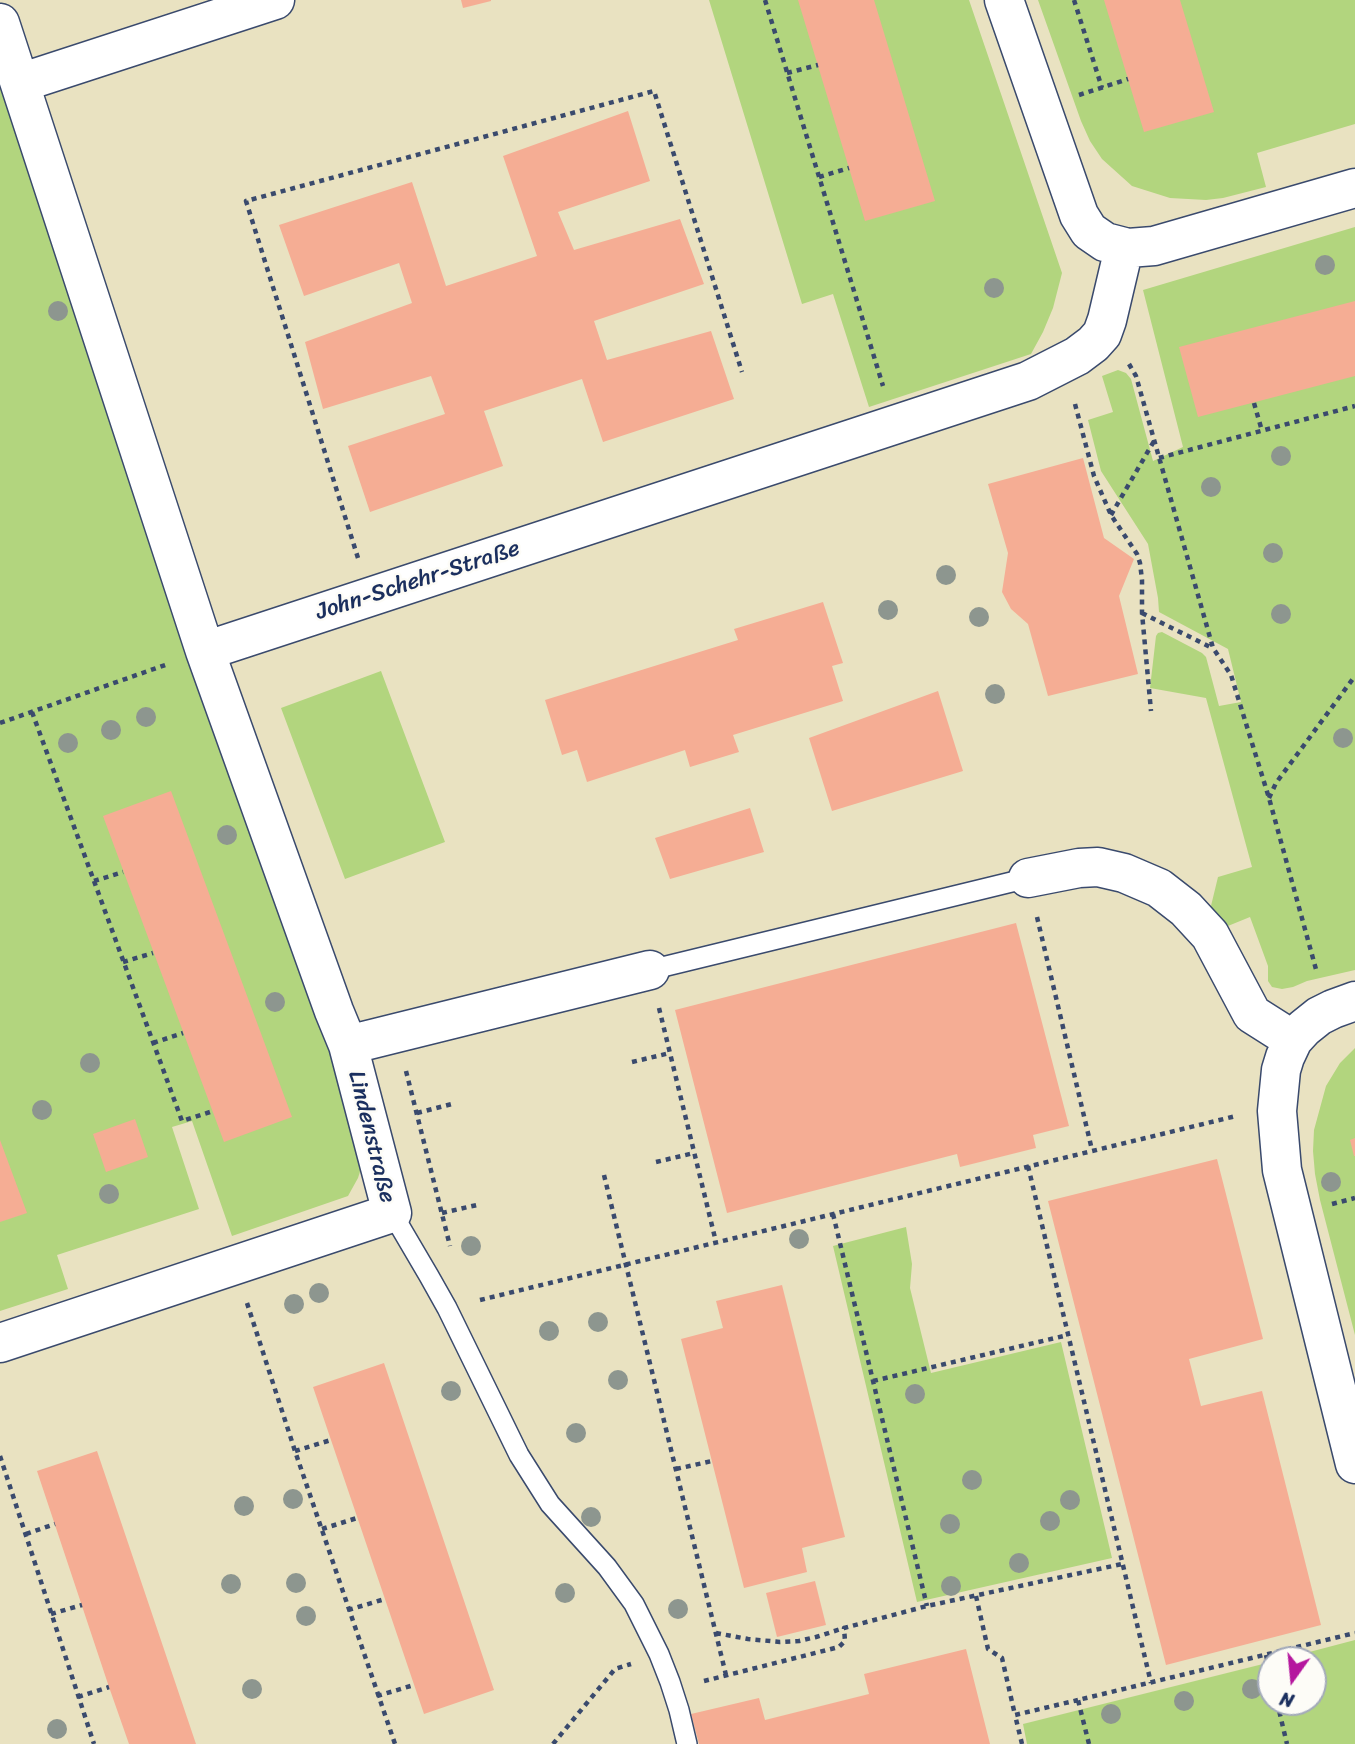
<!DOCTYPE html>
<meta charset="utf-8">
<style>
body{margin:0}
#map{position:relative;width:1355px;height:1744px;overflow:hidden;background:#e9e2c1;font-family:Sriracha,sans-serif}
canvas{display:block}
.north{position:absolute;left:1257px;top:1646px;width:70px;height:70px;box-sizing:border-box;background:#fdfcf7;border:2px solid #a3aaba;border-radius:50%;rotate:195deg;font-size:19px;font-weight:700;line-height:28px;text-align:center;color:#1b2f5e}
.north::after{content:'';display:block;margin:auto;width:24px;height:32px;background:#b5179e;clip-path:polygon(50% 0,100% 100%,50% 72%,0 100%)}
</style>
<div id="map">
<canvas width="1355" height="1744"></canvas>
<div class="north">N</div>
</div>
<script>
const c = document.querySelector('canvas').getContext('2d');
c.lineJoin = 'round';
function fill(path, color) {
  c.fillStyle = color;
  c.fill(path, 'evenodd');
}
function shape(rows) {
  const path = new Path2D();
  for (const r of rows) {
    path.moveTo(r[0], r[1]);
    for (let i = 2; i < r.length; i += 2) path.lineTo(r[i], r[i + 1]);
  }
  return path;
}
function strokePath(path, color, width, dash) {
  c.strokeStyle = color;
  c.lineWidth = width;
  c.lineCap = dash ? 'butt' : 'round';
  c.setLineDash(dash || []);
  c.stroke(path);
}
function write(font, color, halo, rows, align = 'center') {
  c.font = font + ' Sriracha,sans-serif';
  c.lineWidth = 5;
  c.setLineDash([]);
  c.textBaseline = 'middle';
  c.strokeStyle = halo;
  c.fillStyle = color;
  for (const [text, x, y, turn = 0] of rows) {
    c.save();
    c.translate(x, y);
    c.rotate((+turn || 0) * Math.PI / 180);
    c.textAlign = isNaN(turn) ? turn : align;
    if (halo) c.strokeText(text, 0, 0);
    c.fillText(text, 0, 0);
    c.restore();
  }
}
const green = shape([
 [709,0,969,0,1062,273,1053,308,1043,332,1031,354,869,407,833,294,802,304],
 [1038,0,1355,0,1355,124,1257,153,1266,187,1223,198,1206,200,1170,198,1132,186,1102,159,1090,141,1081,121],
 [0,60,328,1009,363,1162,358,1178,348,1196,232,1236,192,1121,172,1127,199,1209,57,1255,68,1289,0,1311],
 [1355,227,1355,970,1307,981,1293,987,1282,989,1272,987,1268,981,1268,966,1250,917,1223,928,1210,910,1218,877,1252,867,1206,698,1150,688,1156,636,1158,633,1162,632,1202,653,1206,657,1219,706,1241,702,1228,649,1159,612,1158,598,1148,544,1101,471,1088,420,1113,412,1102,376,1118,370,1126,373,1131,379,1153,461,1183,447,1143,290],
 [381,671,445,842,345,879,281,708],
 [1355,1048,1355,1335,1320,1200,1315,1174,1313,1151,1314,1130,1326,1086,1340,1063],
 [906,1227,912,1264,910,1288,931,1373,1061,1342,1112,1558,917,1602,833,1246],
 [1355,1640,1355,1744,1027,1744,1023,1724,1271,1662,1271,1702,1313,1702,1313,1660,1279,1660]
]);
const building = shape([
 [461,0,491,0,491,1,463,8],
 [798,0,874,0,935,201,865,221],
 [1104,0,1180,0,1214,112,1144,132],
 [628,111,650,181,558,212,574,250,680,219,704,284,594,321,607,360,711,331,734,399,603,442,582,379,484,411,503,466,370,512,348,446,445,414,431,376,323,409,305,342,412,303,399,263,304,296,279,225,412,182,446,286,537,256,503,156],
 [1355,301,1355,376,1198,417,1179,347],
 [1083,458,1104,538,1134,559,1119,596,1138,674,1048,696,1028,624,1011,609,1002,592,1008,553,988,484],
 [823,602,843,663,832,666,843,701,733,735,739,752,690,767,685,750,587,782,577,750,562,755,545,700,738,640,734,629],
 [938,691,963,771,832,811,809,738],
 [171,791,292,1117,224,1142,103,816],
 [750,808,764,852,670,879,655,838],
 [1016,923,1069,1126,1033,1135,1036,1148,960,1167,957,1154,727,1213,675,1010],
 [135,1119,148,1157,106,1172,93,1134],
 [1355,1138,1355,1156,1354,1156,1350,1140],
 [0,1140,27,1213,0,1222],
 [1217,1159,1263,1339,1189,1359,1201,1406,1262,1391,1321,1625,1166,1665,1048,1201],
 [782,1285,845,1537,802,1548,807,1572,744,1588,681,1339,723,1328,716,1301],
 [384,1363,494,1690,424,1714,313,1387],
 [97,1451,196,1744,129,1744,109,1687,37,1471],
 [815,1581,826,1625,777,1637,766,1593],
 [966,1649,990,1744,699,1744,691,1714,759,1698,765,1720,869,1694,864,1674]
]);
const path = shape([
 [765,0,883,386],
 [1074,0,1102,88],
 [787,73,818,65],
 [1079,95,1128,79],
 [819,177,849,168],
 [1129,364,1136,376,1213,648,1231,675,1269,798,1317,973],
 [1254,403,1262,431],
 [1075,404,1094,476,1111,515,1137,554,1140,563,1142,580,1142,613,1151,711],
 [1159,458,1355,406],
 [1111,515,1154,441],
 [358,558,246,201,654,91,742,372],
 [1142,613,1212,648],
 [32,712,182,1121,213,1111],
 [0,723,168,664],
 [1269,798,1276,783,1355,676],
 [94,881,123,872],
 [1037,917,1092,1150],
 [123,962,153,953],
 [659,1008,716,1242],
 [153,1043,183,1033],
 [632,1062,670,1053],
 [406,1071,450,1246],
 [417,1113,452,1104],
 [656,1162,694,1153],
 [1028,1166,1151,1683],
 [604,1175,726,1675],
 [1332,1204,1355,1198],
 [442,1213,477,1205],
 [833,1214,927,1606],
 [480,1300,1236,1116],
 [247,1303,295,1451,395,1744],
 [873,1381,1068,1335],
 [295,1451,331,1440],
 [0,1456,94,1744],
 [676,1469,712,1461],
 [322,1529,357,1518],
 [26,1534,55,1524],
 [976,1596,988,1649,1002,1658,1015,1715],
 [348,1610,385,1599],
 [51,1614,82,1605],
 [716,1633,748,1639,780,1642,799,1641,816,1637,844,1628],
 [1266,1655,1271,1676],
 [704,1681,839,1647,845,1641,844,1628,927,1606,1122,1564],
 [377,1696,414,1685],
 [78,1697,109,1687],
 [1277,1702,1287,1744],
 [553,1744,615,1669,631,1664],
 [1022,1744,1015,1715,1078,1700],
 [1089,1744,1078,1700,1355,1633]
]);
const lane = shape([
 [650,970,1028,878],
 [392,1213,429,1276,447,1308,519,1455,550,1504,607,1567,634,1604,659,1654,670,1682,679,1710,687,1744]
]);
const street = shape([
 [1004,0,1079,215,1089,231,1105,242,1128,248,1154,246,1355,188],
 [0,23,205,651,334,1011,348,1045,392,1213,0,1343],
 [20,83,275,0],
 [205,651,1028,381,1077,356,1093,344,1102,334,1107,320,1124,248],
 [1028,878,1079,868,1098,867,1124,873,1159,888,1186,909,1210,935,1252,1014,1293,1040],
 [1355,1001,1333,1009,1319,1016,1304,1028,1293,1040,1285,1057,1281,1070,1277,1111,1282,1170,1355,1464],
 [348,1045,650,970]
]);
const trees = [
 [1325,265],
 [994,288],
 [58,311],
 [1281,456],
 [1211,487],
 [1273,553],
 [946,575],
 [888,610],
 [1281,614],
 [979,617],
 [995,694],
 [146,717],
 [111,730],
 [1343,738],
 [68,743],
 [227,835],
 [275,1002],
 [90,1063],
 [42,1110],
 [1331,1182],
 [109,1194],
 [799,1239],
 [471,1246],
 [319,1293],
 [294,1304],
 [598,1322],
 [549,1331],
 [618,1380],
 [451,1391],
 [915,1394],
 [576,1433],
 [972,1480],
 [293,1499],
 [1070,1500],
 [244,1506],
 [591,1517],
 [1050,1521],
 [950,1524],
 [1019,1563],
 [296,1583],
 [231,1584],
 [951,1586],
 [565,1593],
 [678,1609],
 [306,1616],
 [252,1689],
 [1252,1689],
 [1184,1701],
 [1111,1714],
 [57,1729]
];
const streetNames = [
 ["John-Schehr-Straße",418,581,-18],
 ["Lindenstraße",371,1137,76]
];
fill(green, '#b2d57e');
fill(building, '#f5ad94');
strokePath(lane, '#3a4a6d', 22);
strokePath(street, '#3a4a6d', 41);
strokePath(path, '#3a4a6d', 4.5, [5, 5]);
strokePath(lane, '#fff', 19);
strokePath(street, '#fff', 38);
c.fillStyle = '#8d968f';
for (const [x, y] of trees) {
  c.beginPath();
  c.arc(x, y, 10, 0, 2 * Math.PI);
  c.fill();
}
write('23px', '#1b2f5e', '#fdfcf7', streetNames);
</script>
